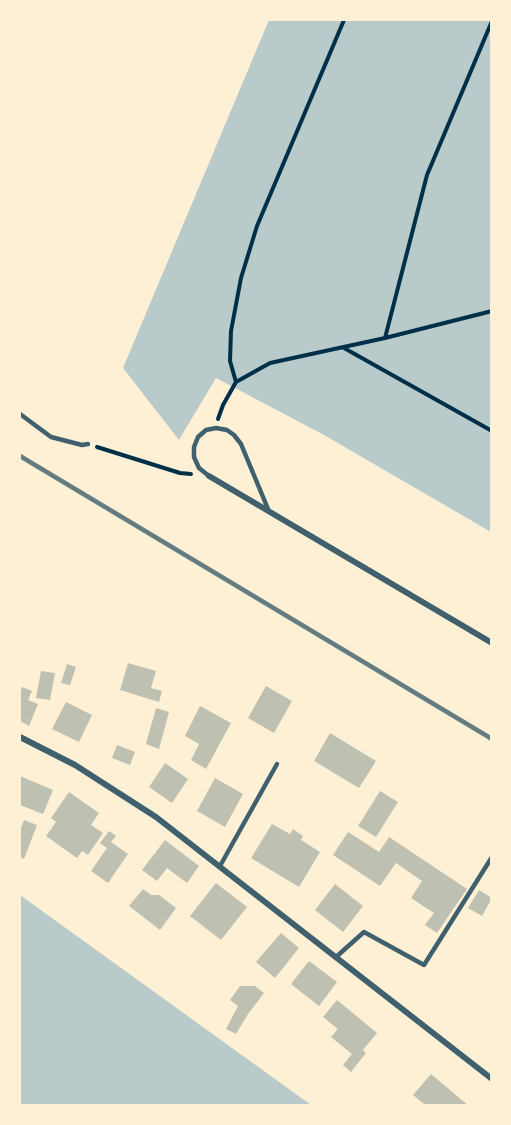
<!DOCTYPE html>
<style>
body{margin:0}
#map{position:relative;width:511px;height:1125px;overflow:hidden;background:#fdf0d5;font-family:"PT Sans",sans-serif}
canvas{display:block}
.frame{position:absolute;inset:0;border:21px solid #fdf0d5;pointer-events:none}
</style>
<div id="map">
<canvas width="511" height="1125"></canvas>
<div class="frame"></div>
</div>
<script>
const c = document.querySelector('canvas').getContext('2d');
c.lineJoin = 'round';
function fill(path, color) {
  c.fillStyle = color;
  c.fill(path, 'evenodd');
}
function shape(rows) {
  const path = new Path2D();
  for (const r of rows) {
    path.moveTo(r[0], r[1]);
    for (let i = 2; i < r.length; i += 2) path.lineTo(r[i], r[i + 1]);
  }
  return path;
}
function strokePath(path, color, width, dash) {
  c.strokeStyle = color;
  c.lineWidth = width;
  c.lineCap = dash ? 'butt' : 'round';
  c.setLineDash(dash || []);
  c.stroke(path);
}
const green = shape([
 [269,20,491,20,491,532,324,435,216,378,179,440,123,368],
 [20,895,311,1105,20,1105]
]);
const building = shape([
 [128,663,156,671,151,688,162,691,159,702,120,690],
 [67,664,76,667,70,685,61,683],
 [41,671,55,673,50,700,36,698],
 [266,686,292,701,274,733,248,718],
 [22,687,32,691,28,700,38,704,29,726,20,721,20,694],
 [66,702,92,715,79,742,52,729],
 [200,706,231,723,206,769,191,760,199,744,185,736],
 [156,708,169,712,159,749,146,744],
 [330,733,376,761,359,788,314,761],
 [117,745,135,752,130,765,112,758],
 [165,763,188,779,172,803,149,787],
 [20,776,53,790,43,814,20,805],
 [215,778,243,794,225,827,197,811],
 [380,791,398,802,376,837,358,826],
 [69,792,99,813,91,825,103,833,88,855,82,851,77,858,46,836,56,822,51,818],
 [24,820,37,825,24,859,20,857,20,831],
 [272,824,290,834,293,829,303,836,301,840,320,852,299,887,251,858],
 [109,831,116,836,111,842,128,854,108,883,91,871,107,848,100,843],
 [348,832,379,852,389,837,467,889,437,933,425,925,434,913,411,898,422,881,396,863,380,886,333,855],
 [165,840,199,866,187,883,167,868,157,881,142,870],
 [216,883,247,907,221,940,190,916],
 [335,884,363,906,343,932,315,910],
 [143,889,151,895,159,895,176,908,160,930,129,906],
 [479,890,492,898,482,916,468,908],
 [281,933,299,948,275,978,256,962],
 [309,961,337,982,319,1006,291,984],
 [240,986,255,986,264,993,248,1014,236,1034,226,1029,238,1006,230,1000],
 [337,1000,377,1033,363,1050,366,1053,351,1072,343,1065,352,1054,331,1037,338,1029,323,1017],
 [431,1074,469,1106,423,1106,424,1104,413,1095]
]);
const path = shape([
 [385,338,427,175,492,21],
 [344,348,492,431],
 [236,382,230,361,231,331,241,278,257,226,344,20],
 [218,419,223,405,236,382,270,363,385,338,492,311],
 [97,447,180,473,191,474]
]);
const service = shape([
 [20,414,51,437,82,445,88,444],
 [209,476,199,468,194,457,194,447,198,437,206,430,216,428,227,430,234,435,241,444,268,509],
 [220,866,277,764],
 [336,957,364,932,424,965,492,857]
]);
const minor = shape([
 [209,476,492,643],
 [20,737,75,765,156,817,492,1079]
]);
const rail = shape([
 [20,456,492,739]
]);
fill(green, '#b9caca');
fill(building, '#bec0b2');
strokePath(path, '#003049', 4);
strokePath(service, '#3f606c', 4.5);
strokePath(minor, '#3f606c', 6);
strokePath(rail, '#657d81', 4.5);
</script>
